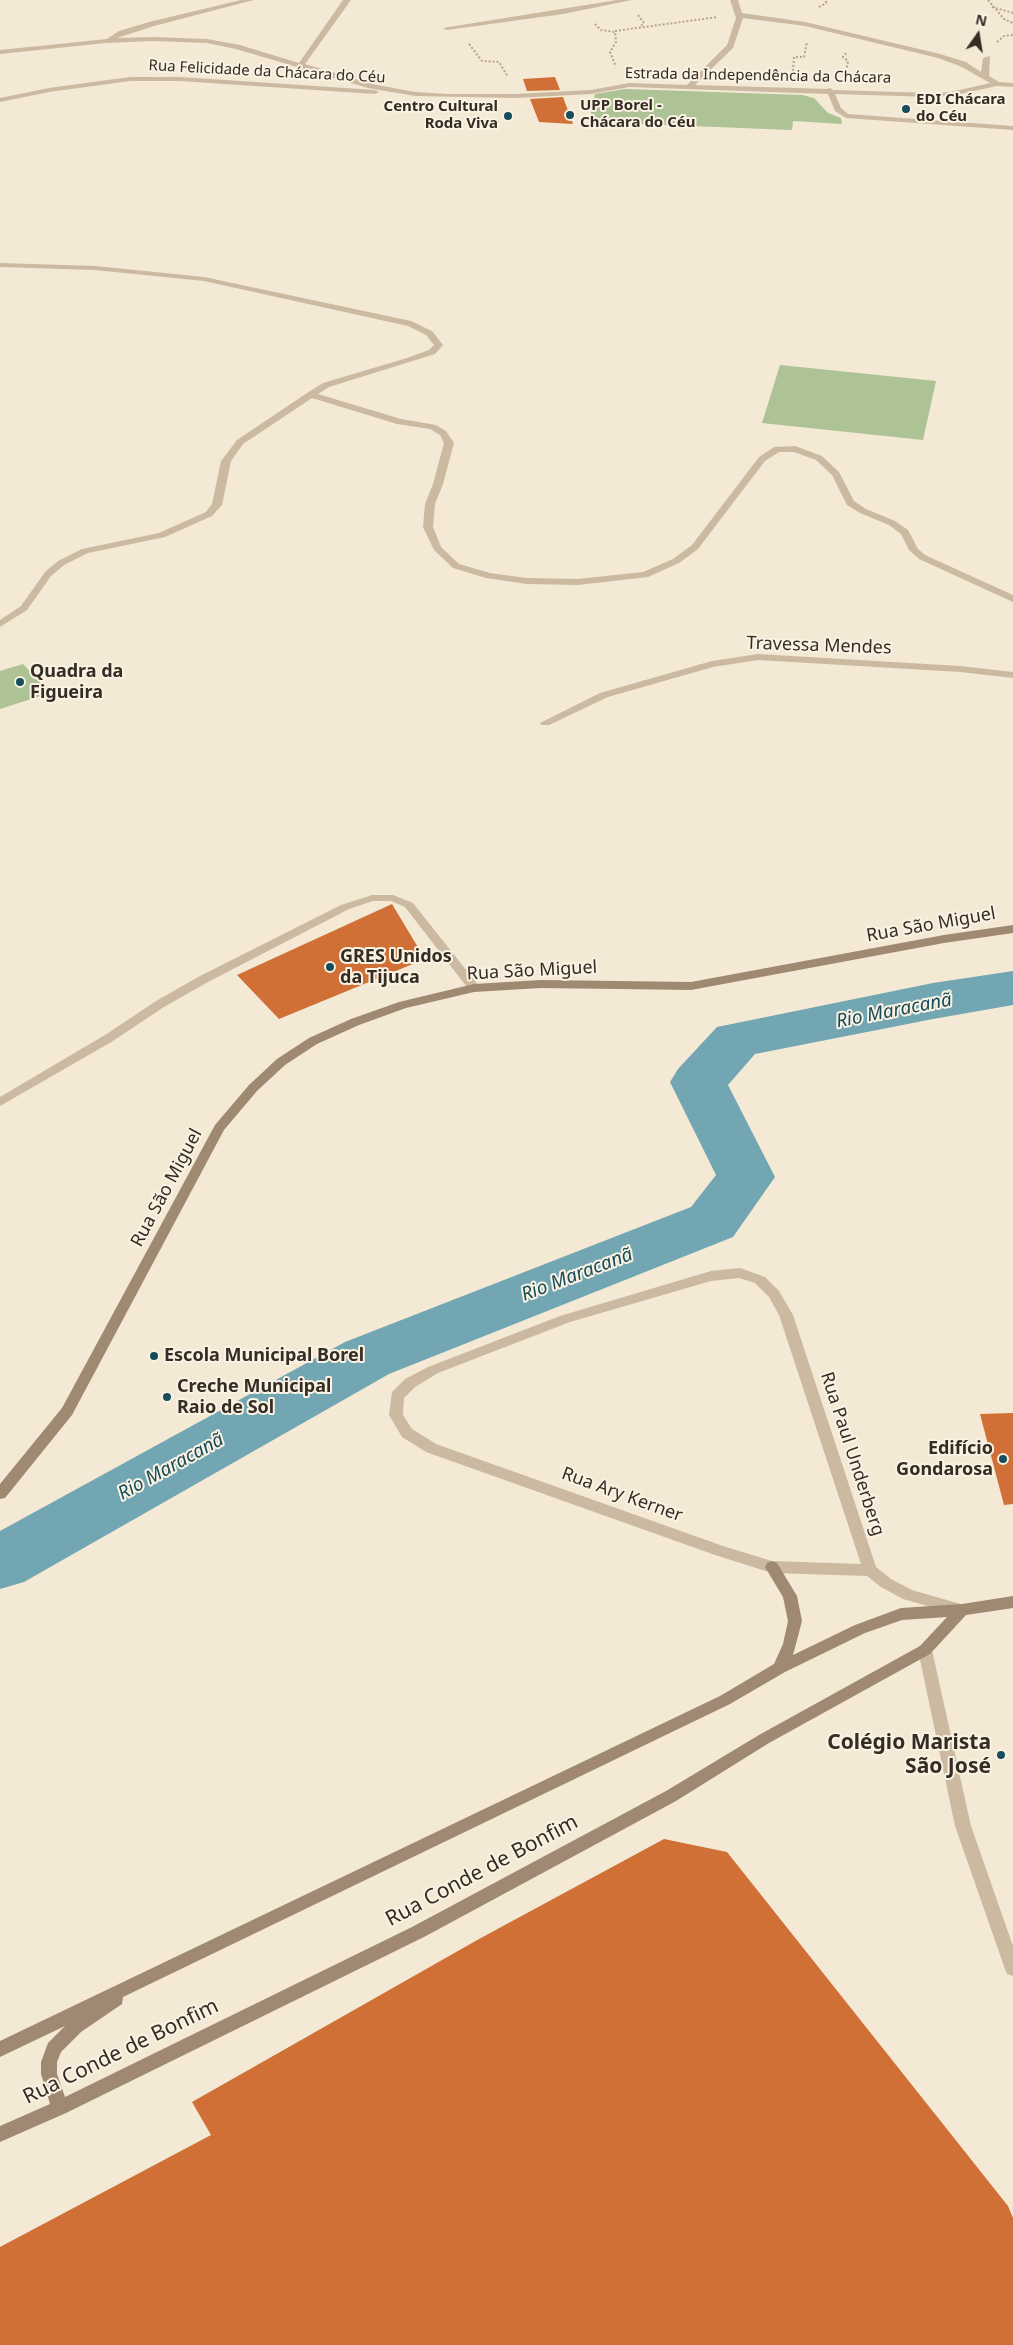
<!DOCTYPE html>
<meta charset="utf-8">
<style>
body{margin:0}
#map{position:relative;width:1013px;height:2345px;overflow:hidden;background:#f3e9d5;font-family:"Noto Sans",sans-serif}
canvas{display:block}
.north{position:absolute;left:953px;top:10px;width:50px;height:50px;-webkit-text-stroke:4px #faf2e2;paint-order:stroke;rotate:13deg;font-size:14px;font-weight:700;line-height:20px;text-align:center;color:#352c24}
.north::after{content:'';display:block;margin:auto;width:18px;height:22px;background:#352c24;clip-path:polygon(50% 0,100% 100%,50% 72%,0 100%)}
</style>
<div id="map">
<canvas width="1013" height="2345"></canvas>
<div class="north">N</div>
</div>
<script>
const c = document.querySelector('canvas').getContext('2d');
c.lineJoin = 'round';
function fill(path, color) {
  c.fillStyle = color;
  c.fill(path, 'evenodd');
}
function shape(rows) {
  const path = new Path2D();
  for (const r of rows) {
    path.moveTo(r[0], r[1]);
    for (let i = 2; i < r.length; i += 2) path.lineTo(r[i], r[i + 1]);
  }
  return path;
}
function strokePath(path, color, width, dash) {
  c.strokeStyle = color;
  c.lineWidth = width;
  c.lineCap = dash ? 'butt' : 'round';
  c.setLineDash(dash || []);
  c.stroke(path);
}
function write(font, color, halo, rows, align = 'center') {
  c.font = font + ' "Noto Sans",sans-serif';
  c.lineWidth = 4;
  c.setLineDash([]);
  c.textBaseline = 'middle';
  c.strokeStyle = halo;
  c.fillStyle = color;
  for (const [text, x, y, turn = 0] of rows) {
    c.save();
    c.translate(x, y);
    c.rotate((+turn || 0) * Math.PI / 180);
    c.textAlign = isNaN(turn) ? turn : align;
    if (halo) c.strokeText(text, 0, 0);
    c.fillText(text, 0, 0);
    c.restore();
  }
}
const green = shape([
 [625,89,802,95,814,98,828,113,841,118,842,124,793,121,792,130,589,122,595,94],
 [780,365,936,381,923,440,762,423],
 [23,664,50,693,0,709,0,671]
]);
const river = shape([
 [1013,971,1013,1005,933,1019,755,1054,728,1085,775,1177,733,1237,389,1374,24,1582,0,1589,0,1531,345,1342,691,1207,716,1175,670,1082,678,1069,717,1027,933,983,1013,971]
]);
const building = shape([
 [555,77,560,90,527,91,523,79],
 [563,97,573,124,539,122,530,99],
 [392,904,425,959,279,1019,237,975],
 [1013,1413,1013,1504,1004,1505,980,1414],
 [664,1839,727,1852,1008,2206,1013,2218,1013,2345,0,2345,0,2247,211,2135,192,2102,479,1939]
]);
const path = shape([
 [988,0,1004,19,1013,23],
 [819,7,826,3,826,0],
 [992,7,1013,13],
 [638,15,644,23,641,26],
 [595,24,601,30,615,32,616,42,610,52,616,67],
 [615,31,718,17],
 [997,42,1004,36,1013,35],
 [469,44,482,61,499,62,508,77],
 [846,53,843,57,848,61,846,73],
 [793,71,794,57,804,57,807,42]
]);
const street = shape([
 [241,0,254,0,154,26,117,38,153,37,207,39,240,45,299,63,343,0,351,0,305,64,372,84,415,92,448,94,515,94,591,90,629,83,687,85,727,45,736,18,730,0,738,0,742,13,805,22,940,54,966,62,981,72,983,58,990,56,989,76,999,82,1013,83,1013,87,997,86,951,96,932,97,835,94,841,108,848,114,1013,126,1013,130,846,118,835,111,828,94,629,87,591,94,515,98,415,96,368,88,236,49,207,43,153,41,106,43,0,54,0,50,107,39,119,31,149,22,241,0],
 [743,18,805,26,938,58,960,66,990,83,951,92,932,93,833,90,830,88,827,89,695,85,733,48,743,18],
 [617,0,632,0,563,14,447,30,443,28,617,0],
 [130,77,180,77,375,90,379,92,375,94,180,81,130,81,49,92,0,102,0,98,49,88,130,77],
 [0,263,95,266,204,277,411,321,432,331,443,345,435,354,329,387,318,394,401,419,436,425,446,431,454,443,443,484,435,504,433,527,441,547,459,564,490,573,527,578,578,579,643,572,673,559,692,545,759,457,774,447,795,446,822,456,839,472,854,501,866,509,895,521,908,530,918,549,925,555,1013,595,1013,602,919,559,909,550,901,534,889,525,860,513,847,505,832,475,816,460,794,452,779,452,765,461,698,549,679,563,648,577,578,585,527,584,486,578,453,568,434,550,423,527,425,504,433,484,444,443,440,435,430,429,397,424,312,398,243,444,231,461,222,505,212,516,165,537,88,553,64,565,51,576,27,610,0,627,0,620,21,606,45,572,58,561,82,549,159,533,206,512,212,504,221,461,237,440,307,393,323,383,407,358,429,350,434,345,426,335,408,326,204,281,95,270,0,267,0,263],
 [758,654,960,666,1013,672,1013,678,960,672,758,660,713,667,608,697,549,725,541,725,540,723,600,693,712,661,758,654],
 [372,895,393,895,413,903,478,985,480,988,478,991,470,991,405,907,391,901,373,901,349,909,208,982,164,1007,113,1041,0,1106,0,1097,105,1035,156,1001,200,976,341,905,372,895],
 [740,1268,765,1277,779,1291,793,1315,876,1567,891,1579,912,1590,964,1605,966,1609,964,1613,959,1615,903,1599,881,1587,867,1576,772,1573,715,1555,426,1452,402,1437,389,1415,392,1392,405,1379,428,1367,560,1316,711,1271,740,1268],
 [739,1278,755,1283,769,1297,779,1315,861,1564,772,1561,723,1546,436,1444,412,1429,403,1415,404,1398,415,1387,438,1373,570,1322,711,1281,739,1278],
 [925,1644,930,1646,932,1650,971,1826,1013,1946,1013,1976,1007,1974,1005,1969,955,1826,918,1650,920,1646,925,1644]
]);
const secondary = shape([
 [1013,925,1013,933,944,943,691,990,541,988,474,992,406,1008,359,1025,317,1044,285,1065,257,1091,224,1130,72,1415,5,1498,0,1499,0,1484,62,1408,215,1125,249,1085,277,1059,309,1038,351,1019,399,1002,474,984,541,980,691,982,944,935,1013,925],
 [772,1561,777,1563,797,1596,802,1621,793,1655,855,1625,901,1608,962,1604,1013,1596,1013,1608,966,1615,930,1654,769,1743,676,1801,424,1937,66,2113,0,2142,0,2126,50,2104,41,2074,41,2062,48,2043,65,2026,0,2057,0,2041,720,1696,774,1664,783,1644,788,1621,783,1597,765,1567,767,1563,772,1561],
 [947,1617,920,1646,759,1735,666,1791,412,1927,65,2097,57,2074,57,2062,61,2052,81,2032,122,2004,123,1997,730,1704,785,1672,865,1633,902,1620,947,1617]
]);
const markers = [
 [906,109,5,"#174c59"],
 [570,115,5,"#174c59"],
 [508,116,5,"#174c59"],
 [20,682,5,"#174c59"],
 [330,967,5,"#174c59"],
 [154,1356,5,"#174c59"],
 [167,1397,5,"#174c59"],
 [1003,1459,5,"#174c59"],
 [1001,1755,5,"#174c59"]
];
const farStreetnames = [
 ["Rua Felicidade da Chácara do Céu",267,72,3],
 ["Estrada da Independência da Chácara",758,76,1]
];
const farPoinames = [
 ["EDI Chácara",916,100],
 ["do Céu",916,117],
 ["UPP Borel -",580,106],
 ["Chácara do Céu",580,123],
 ["Centro Cultural",498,107,"right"],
 ["Roda Viva",498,124,"right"]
];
const streetNames = [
 ["Travessa Mendes",819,646,2],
 ["Rua São Miguel",931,925,-10],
 ["Rua São Miguel",532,971,-3],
 ["Rua São Miguel",167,1188,-62],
 ["Rua Paul Underberg",852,1454,72],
 ["Rua Ary Kerner",622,1495,20]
];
const poiNames = [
 ["Quadra da",30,672],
 ["Figueira",30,693],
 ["GRES Unidos",340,957],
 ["da Tijuca",340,978],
 ["Escola Municipal Borel",164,1356],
 ["Creche Municipal",177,1387],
 ["Raio de Sol",177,1408],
 ["Edifício",993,1449,"right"],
 ["Gondarosa",993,1470,"right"]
];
const waterNames = [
 ["Rio Maracanã",894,1011,-11],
 ["Rio Maracanã",577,1275,-21],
 ["Rio Maracanã",171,1467,-29]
];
const nearPoinames = [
 ["Colégio Marista",991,1743],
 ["São José",991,1767]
];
const nearStreetnames = [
 ["Rua Conde de Bonfim",482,1871,-28],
 ["Rua Conde de Bonfim",121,2052,-26]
];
fill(green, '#adc295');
fill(river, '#72a6b2');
fill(building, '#d07036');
strokePath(path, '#b7a48b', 2, [2, 2]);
fill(street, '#cbbaa1');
fill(secondary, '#9f8972');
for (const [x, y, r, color] of markers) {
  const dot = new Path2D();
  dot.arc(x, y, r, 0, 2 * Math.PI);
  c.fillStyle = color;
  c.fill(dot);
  strokePath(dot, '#faf2e2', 2);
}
write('15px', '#352c24', '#faf2e2', farStreetnames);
write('bold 15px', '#352c24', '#faf2e2', farPoinames, 'left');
write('18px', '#352c24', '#faf2e2', streetNames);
write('bold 18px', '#352c24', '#faf2e2', poiNames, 'left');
write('italic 19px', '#174c59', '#faf2e2', waterNames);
write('bold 21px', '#352c24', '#faf2e2', nearPoinames, 'right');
write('21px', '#352c24', '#faf2e2', nearStreetnames);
</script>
